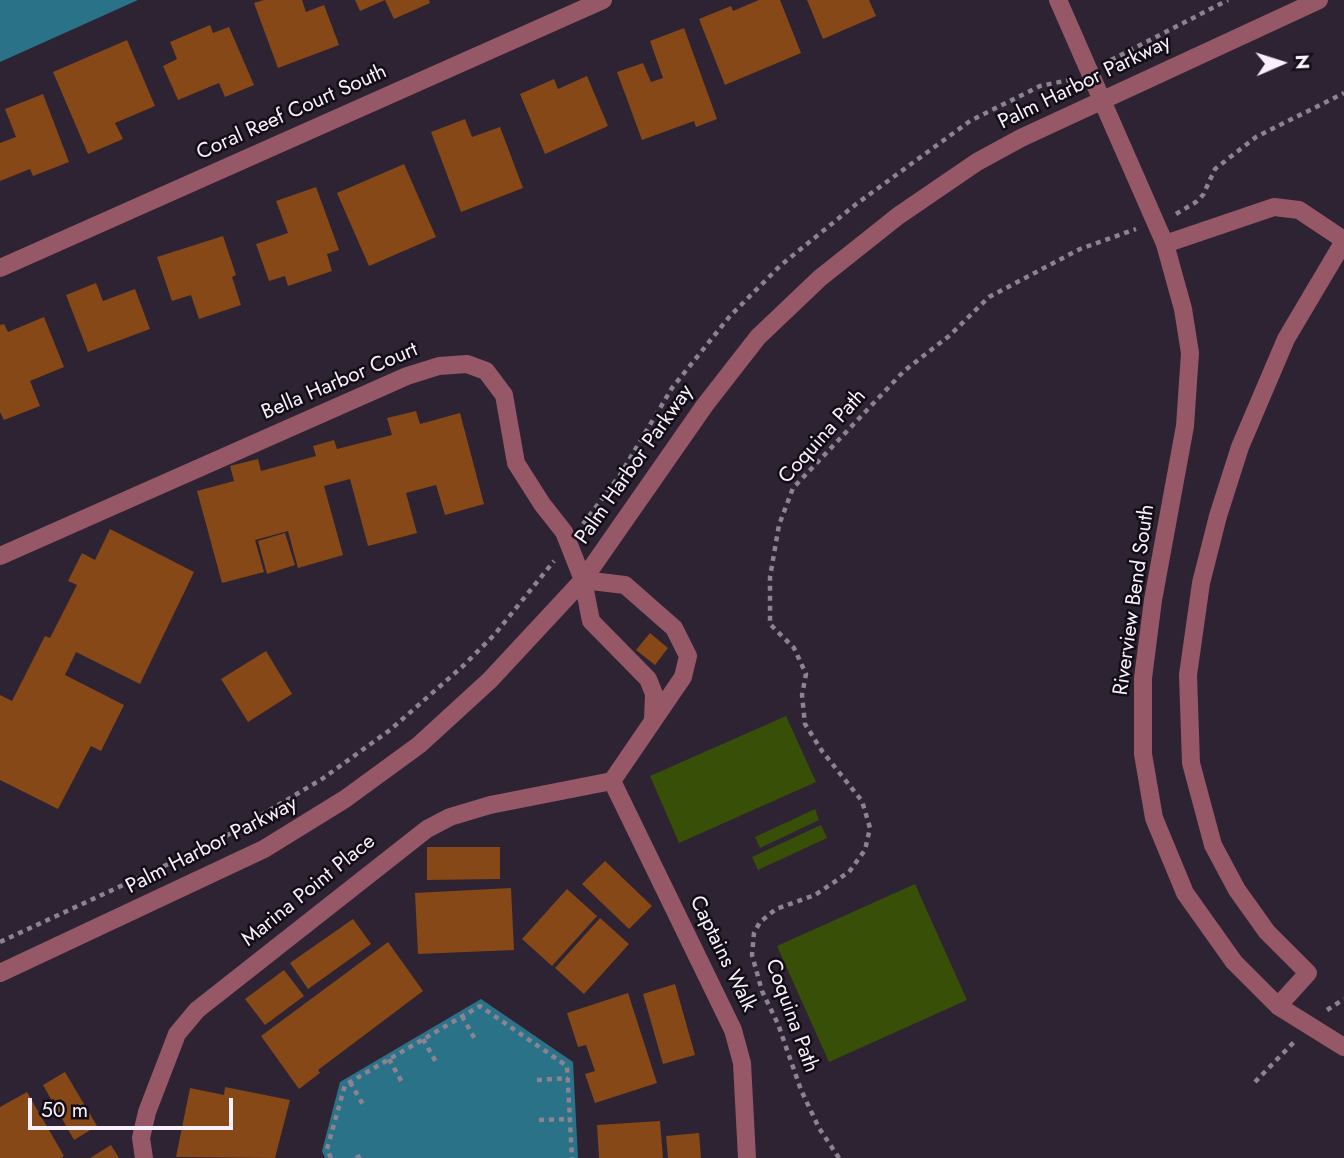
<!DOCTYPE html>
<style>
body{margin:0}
#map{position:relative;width:1344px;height:1158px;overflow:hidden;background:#2e2333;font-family:Jost,sans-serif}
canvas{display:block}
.north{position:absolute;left:1246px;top:28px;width:70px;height:70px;-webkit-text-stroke:5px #130e16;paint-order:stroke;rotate:87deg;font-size:19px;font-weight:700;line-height:28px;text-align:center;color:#f8f1fd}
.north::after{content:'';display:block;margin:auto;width:24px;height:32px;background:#f8f1fd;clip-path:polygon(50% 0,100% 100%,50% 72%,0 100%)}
.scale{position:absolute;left:28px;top:1098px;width:205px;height:32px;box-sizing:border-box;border:4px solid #f8f1fd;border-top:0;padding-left:9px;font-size:21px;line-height:24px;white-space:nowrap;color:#f8f1fd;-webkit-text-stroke:5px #130e16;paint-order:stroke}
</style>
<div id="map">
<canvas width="1344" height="1158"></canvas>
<div class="north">N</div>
<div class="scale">50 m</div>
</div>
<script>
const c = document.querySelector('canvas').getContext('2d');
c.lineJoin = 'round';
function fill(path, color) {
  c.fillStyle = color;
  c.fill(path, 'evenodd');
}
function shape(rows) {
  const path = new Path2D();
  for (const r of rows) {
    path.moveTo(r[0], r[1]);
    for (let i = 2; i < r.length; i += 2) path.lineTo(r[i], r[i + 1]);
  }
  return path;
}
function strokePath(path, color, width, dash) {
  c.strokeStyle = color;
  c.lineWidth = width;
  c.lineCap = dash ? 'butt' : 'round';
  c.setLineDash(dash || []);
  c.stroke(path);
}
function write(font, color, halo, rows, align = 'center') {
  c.font = font + ' Jost,sans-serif';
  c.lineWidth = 5;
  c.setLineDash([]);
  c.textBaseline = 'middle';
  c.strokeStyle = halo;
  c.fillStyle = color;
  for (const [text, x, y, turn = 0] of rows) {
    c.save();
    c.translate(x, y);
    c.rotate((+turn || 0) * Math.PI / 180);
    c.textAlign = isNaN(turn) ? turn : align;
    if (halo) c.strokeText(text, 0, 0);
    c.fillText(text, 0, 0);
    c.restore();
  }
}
const green = shape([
 [786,716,816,782,679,843,650,776],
 [815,809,819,820,760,848,755,837],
 [821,825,827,838,758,870,752,857],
 [915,884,967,1000,829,1062,777,946]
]);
const water = shape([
 [0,0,138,0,0,62],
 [481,999,573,1062,578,1158,325,1158,322,1151,340,1082]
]);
const building = shape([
 [264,0,302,0,306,12,324,5,339,45,278,68,254,3],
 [355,0,429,0,430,3,394,19,385,0,360,11],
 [759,0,780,0,801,53,725,85,699,19,731,6,733,11],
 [807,0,869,0,876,16,823,39],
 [210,25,213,33,229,27,254,85,225,97,219,83,178,100,163,66,177,59,170,42],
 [684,28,717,119,696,127,694,121,642,140,617,72,643,63,651,82,663,78,650,41],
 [127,40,155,106,115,123,123,139,88,154,53,72],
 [587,76,608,126,545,154,520,94,554,79,558,89],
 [43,94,69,162,33,176,30,169,0,181,0,143,16,137,5,109],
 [465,119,472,137,500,127,523,188,461,212,431,132],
 [404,164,436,237,369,266,337,193],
 [316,187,339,250,327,254,332,271,288,286,285,276,269,281,256,244,288,233,276,201],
 [223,236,236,275,232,277,241,305,199,319,191,295,172,301,157,257],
 [96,283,103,301,135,289,150,329,88,352,66,295],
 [44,317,64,367,30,381,40,406,4,420,0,412,0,325,4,324,8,332],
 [416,411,420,424,460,413,484,504,445,515,436,485,406,493,417,533,368,546,350,479,324,486,343,555,298,568,288,531,255,540,264,572,222,583,197,491,234,481,230,466,258,459,261,471,316,456,313,446,334,440,337,449,392,435,387,418],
 [110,529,194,572,140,684,76,652,65,675,124,705,101,751,91,746,58,809,0,780,0,695,12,701,45,636,50,638,77,585,68,581,82,553,95,560],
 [285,533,295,565,267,574,258,541],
 [650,633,668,648,655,665,636,650],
 [266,651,292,694,248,722,221,679],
 [427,847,500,847,500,879,427,880],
 [605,861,652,906,629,929,582,884],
 [511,888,514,950,418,954,415,893],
 [567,889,597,916,552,966,522,939],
 [600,918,629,944,584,994,555,968],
 [353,919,371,944,308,989,290,963],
 [388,942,423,991,318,1070,320,1073,299,1089,261,1036],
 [284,970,304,996,265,1025,245,999],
 [675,984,695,1055,663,1064,643,994],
 [628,993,657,1083,595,1103,585,1074,595,1071,586,1045,578,1047,567,1013],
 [65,1072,97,1126,74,1140,43,1085],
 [225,1087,290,1100,275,1158,176,1157,190,1088,224,1095],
 [27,1092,64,1156,61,1158,0,1158,0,1107],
 [660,1121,663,1158,599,1158,597,1125],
 [699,1133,701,1158,668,1158,666,1136],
 [111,1145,119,1158,90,1158]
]);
const path = shape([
 [1111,60,1228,0],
 [1176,214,1196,202,1203,195,1215,169,1256,137,1344,93],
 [583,524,620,475,672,388,730,316,781,265,855,205,970,121,1040,86,1069,80],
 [0,942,216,842,322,779,390,730,463,666,495,634,554,561],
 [1327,1010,1344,999],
 [462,1016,476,1041],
 [423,1039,437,1064],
 [389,1059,403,1084],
 [537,1080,568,1078],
 [350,1082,365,1108],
 [1255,1082,1294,1042],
 [539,1120,570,1119],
 [331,1158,327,1149,345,1085,480,1006,567,1066,572,1158],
 [356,1158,362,1155],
 [839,1158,819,1128,801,1090,778,1024,762,991,752,955,754,933,760,922,776,909,815,895,849,872,865,850,870,828,862,801,822,751,805,724,802,695,806,674,794,648,770,624,770,577,779,525,793,488,904,371,949,336,989,297,1080,249,1136,229]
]);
const minor = shape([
 [1058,0,1165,244,1183,309,1190,353,1185,426,1153,600,1143,678,1143,754,1154,818,1185,893,1234,962,1278,1006,1344,1047],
 [1165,244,1274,207,1299,210,1344,240],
 [0,268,603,0],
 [0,556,407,376,439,366,467,364,486,371,504,395,516,463,542,504,564,532,583,580,591,621,648,679,654,694,653,719],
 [583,580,625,585,674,628,688,656,683,677,612,781],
 [612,781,733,1030,742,1063,747,1158],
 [0,973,264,849,345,799,419,745,490,680,583,580,705,405,758,337,820,278,898,216,977,162,1021,138,1319,0],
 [1278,1006,1308,973,1267,932,1237,890,1213,845,1191,763,1188,675,1201,583,1218,516,1240,447,1286,339,1344,241],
 [144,1158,141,1138,147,1112,177,1034,197,1010,427,829,450,817,490,805,612,781]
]);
const streetNames = [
 ["Palm Harbor Parkway",1085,83,-26],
 ["Coral Reef Court South",292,113,-24],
 ["Bella Harbor Court",340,382,-23],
 ["Coquina Path",823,437,-48],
 ["Palm Harbor Parkway",635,465,-55],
 ["Riverview Bend South",1135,600,-82],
 ["Palm Harbor Parkway",212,846,-27],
 ["Marina Point Place",309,891,-39],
 ["Captains Walk",722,954,64],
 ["Coquina Path",791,1016,70]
];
fill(green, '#374f06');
fill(water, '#2a7287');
fill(building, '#854816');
strokePath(path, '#8c8391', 4.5, [5, 5]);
strokePath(minor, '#965766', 18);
write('21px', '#f8f1fd', '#130e16', streetNames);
</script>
